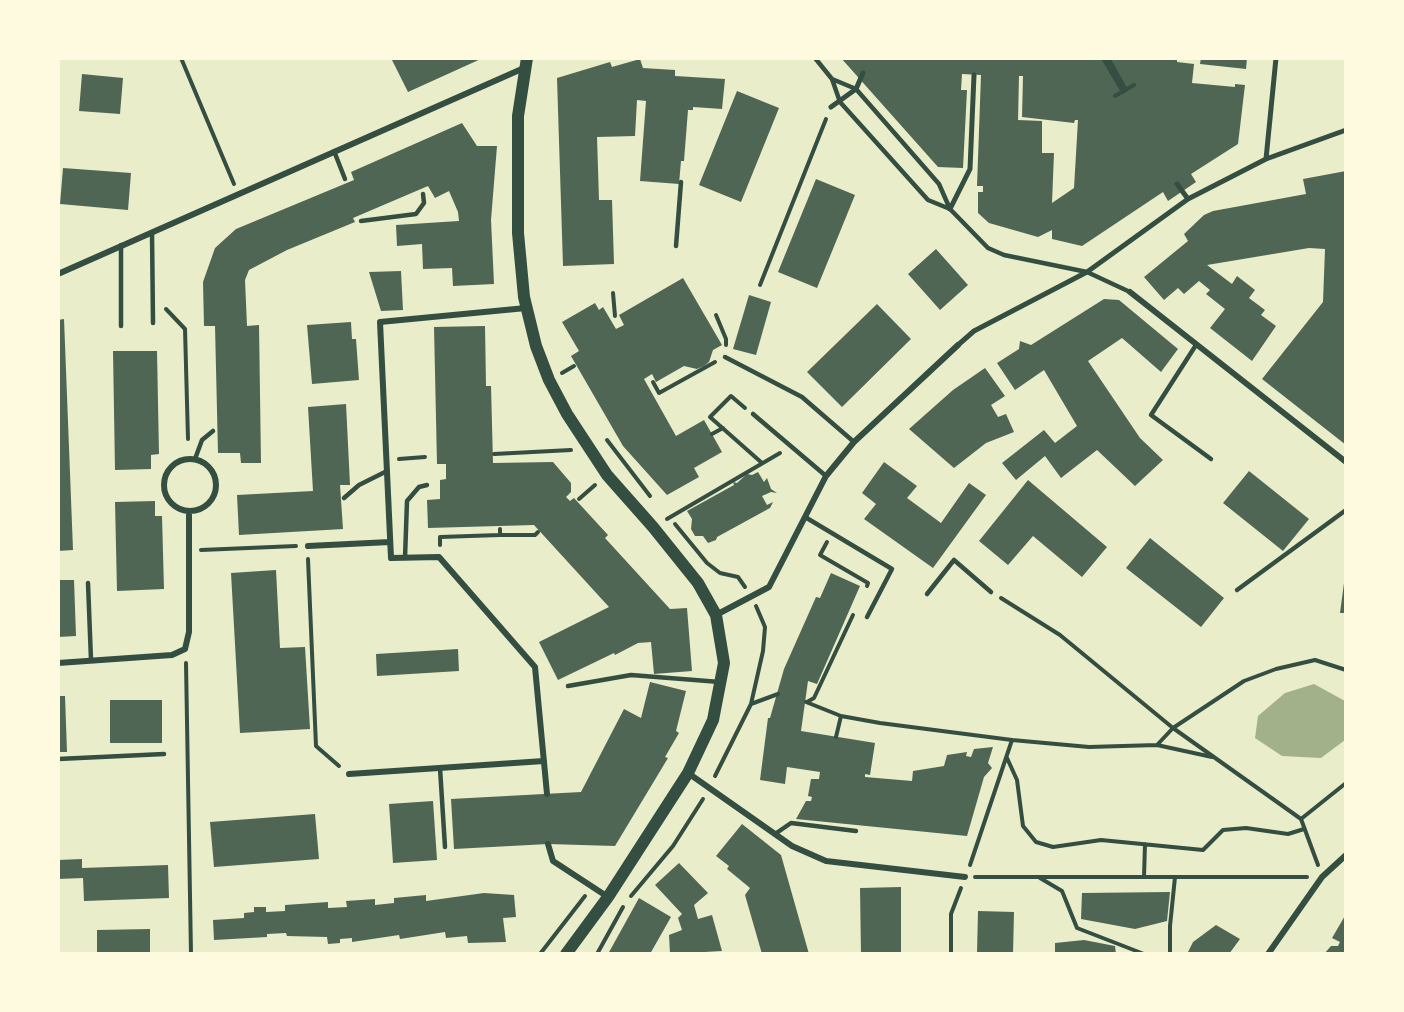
<!DOCTYPE html>
<style>
body{margin:0}
#map{position:relative;width:1404px;height:1012px;overflow:hidden;background:#e9edc9;font-family:"Noto Serif",serif}
canvas{display:block}
.frame{position:absolute;inset:0;border:60px solid #fefae0;pointer-events:none}
</style>
<div id="map">
<canvas width="1404" height="1012"></canvas>
<div class="frame"></div>
</div>
<script>
const c = document.querySelector('canvas').getContext('2d');
c.lineJoin = 'round';
function fill(path, color) {
  c.fillStyle = color;
  c.fill(path, 'evenodd');
}
function shape(rows) {
  const path = new Path2D();
  for (const r of rows) {
    if (r.length === 3) {
      path.moveTo(r[0] + r[2], r[1]);
      path.arc(r[0], r[1], r[2], 0, 2 * Math.PI);
      continue;
    }
    path.moveTo(r[0], r[1]);
    for (let i = 2; i < r.length; i += 2) path.lineTo(r[i], r[i + 1]);
  }
  return path;
}
function strokePath(path, color, width, dash) {
  c.strokeStyle = color;
  c.lineWidth = width;
  c.lineCap = dash ? 'butt' : 'round';
  c.setLineDash(dash || []);
  c.stroke(path);
}
const water = shape([
 [1314,684,1345,701,1345,740,1321,758,1282,756,1255,738,1258,716,1285,693]
]);
const building = shape([
 [391,58,483,58,408,92],
 [841,58,1177,58,1177,62,1194,64,1192,83,1235,87,1235,84,1245,85,1238,144,1191,174,1196,182,1168,201,1163,192,1082,246,1052,239,1052,230,1038,237,989,223,978,213,978,192,983,192,983,186,977,186,981,75,962,74,961,90,967,90,963,168,938,167],
 [1019,76,1023,76,1022,117,1074,123,1075,120,1078,120,1074,188,1052,203,1054,153,1042,153,1042,121,1018,120],
 [1201,58,1247,58,1246,69,1200,64],
 [640,59,643,68,675,70,675,76,725,79,722,109,693,107,693,110,688,110,684,161,681,161,679,184,640,181,646,101,637,100,635,136,597,137,599,200,612,200,614,264,563,266,557,78,610,62,612,67],
 [82,74,123,78,120,114,79,111],
 [737,91,779,108,741,202,699,185],
 [462,123,477,146,497,146,491,220,494,284,453,286,452,268,423,269,422,244,397,246,396,225,459,221,458,212,449,191,435,198,428,186,353,218,355,222,287,250,249,270,245,280,247,326,259,325,261,463,241,463,240,453,218,453,215,326,204,326,203,282,215,248,236,229,354,180,351,172],
 [63,168,131,173,128,210,60,204],
 [1346,171,1346,445,1262,379,1323,302,1325,249,1309,248,1207,265,1232,284,1237,276,1255,290,1249,298,1265,310,1261,315,1276,326,1252,361,1210,328,1225,309,1206,294,1210,290,1199,281,1184,294,1178,288,1164,300,1144,277,1188,241,1184,234,1204,215,1213,211,1306,194,1303,179],
 [816,179,855,195,817,288,778,272],
 [936,249,968,285,940,310,908,274],
 [401,271,403,310,381,311,369,272],
 [683,278,722,345,713,350,709,362,704,366,697,369,684,366,656,382,652,374,644,379,676,436,704,420,722,452,694,468,699,477,667,495,623,446,571,356,579,351,562,322,595,303,599,310,603,307,616,329,624,325,619,315],
 [749,295,771,302,756,355,733,349],
 [1104,299,1119,300,1178,349,1161,372,1122,338,1088,361,1140,438,1163,460,1135,486,1097,450,1061,478,1045,456,1016,480,1002,463,1044,430,1055,443,1077,426,1044,370,1015,390,997,363,1019,349,1020,341,1031,345],
 [877,304,911,339,842,407,807,372],
 [64,319,73,550,58,551,58,320],
 [351,322,352,339,356,339,359,380,312,384,307,325],
 [485,326,486,386,491,386,493,463,553,462,571,483,571,492,566,497,570,501,574,498,608,535,605,538,670,609,687,608,692,671,654,674,651,642,638,643,615,655,614,653,558,680,539,642,609,607,534,525,428,528,427,500,440,499,440,480,446,479,446,464,437,464,434,327],
 [113,351,157,351,159,454,151,455,151,469,115,470],
 [985,368,1005,396,991,405,998,417,1006,414,1014,432,986,443,954,468,909,429,953,390],
 [346,404,350,485,340,485,343,529,239,535,237,495,313,491,308,407],
 [884,462,917,486,907,498,941,523,969,483,986,495,933,568,864,519,876,504,862,493],
 [1249,471,1309,519,1283,551,1223,503],
 [758,472,764,482,767,478,771,489,777,493,771,492,762,496,767,505,773,502,770,508,717,537,716,540,708,543,703,536,695,536,691,529,692,519,687,511,734,485,733,482,737,483,747,474,752,475],
 [1028,480,1107,547,1082,577,1033,536,1008,565,979,541],
 [155,501,155,516,162,516,164,589,117,591,115,502],
 [1150,538,1224,598,1201,627,1126,568],
 [276,570,280,648,305,647,310,729,240,733,231,573],
 [831,573,860,586,817,684,808,681,801,731,875,743,870,775,865,774,865,777,912,781,913,771,944,766,947,755,967,752,966,756,971,757,974,749,993,747,988,763,992,768,984,777,967,836,796,819,806,801,811,801,812,797,808,796,811,779,819,779,820,772,787,767,785,784,760,780,768,718,770,718,784,669,816,597,820,598],
 [58,580,74,580,76,636,58,637],
 [1344,583,1346,583,1346,613,1340,613],
 [458,649,459,671,377,676,376,654],
 [650,682,686,691,676,731,679,733,665,757,668,758,615,846,548,844,454,849,451,799,581,792,624,709,641,718],
 [58,696,65,696,67,752,58,752],
 [110,700,162,700,162,743,110,743],
 [433,801,437,860,393,863,389,804],
 [315,814,319,859,214,867,210,822],
 [742,824,781,855,809,954,762,954,745,895,750,888,727,869,729,866,716,856],
 [82,859,82,868,168,865,169,898,84,901,83,878,58,879,58,860],
 [679,863,708,893,694,905,698,919,712,915,722,951,670,954,669,935,682,930,678,918,682,914,655,885],
 [901,887,901,954,861,954,860,888],
 [1170,892,1167,921,1135,929,1081,919,1082,893],
 [484,893,514,895,516,917,503,918,506,942,468,943,467,936,446,938,445,932,400,939,399,935,352,942,352,938,340,939,340,943,328,944,327,937,287,936,286,933,267,934,267,937,214,940,213,920,244,918,244,913,254,912,254,907,266,907,266,912,285,911,285,905,328,902,328,908,347,907,346,901,375,899,375,905,394,903,394,898,426,895,426,901],
 [639,898,671,917,650,954,608,954],
 [978,911,1014,912,1013,954,977,954],
 [1346,914,1346,954,1324,954,1331,946,1338,946,1340,942,1332,938],
 [1216,925,1240,939,1229,954,1187,954,1193,942],
 [150,929,150,954,97,954,97,930],
 [1084,940,1115,946,1116,954,1055,954,1055,943]
]);
const path = shape([
 [181,58,234,184],
 [1103,58,1123,92],
 [1108,58,1126,90],
 [1115,96,1134,85],
 [760,285,826,119],
 [613,293,615,316],
 [166,309,185,329,188,439],
 [716,315,726,339,726,345],
 [562,373,574,366],
 [653,382,659,393,715,362],
 [745,408,731,396,710,417,762,463],
 [712,434,723,428],
 [607,440,650,496],
 [494,454,571,450],
 [399,459,425,457],
 [579,499,595,485],
 [667,519,780,453],
 [675,524,707,563,720,573,738,577,745,587],
 [500,529,500,535,535,535,538,532],
 [827,542,820,555,868,583,867,586],
 [440,545,440,537,500,535],
 [201,550,296,546],
 [308,559,316,746,339,766],
 [1001,598,1060,635,1173,728,1301,819,1318,865],
 [186,663,191,954],
 [806,702,841,716,880,723,1012,740,1089,747,1157,745,1212,757],
 [807,702,814,698,853,615],
 [751,704,778,694],
 [836,737,841,716],
 [1157,745,1173,728,1244,681,1276,669,1315,660,1346,670],
 [1007,758,1017,780,1023,826,1036,842,1053,847,1101,840,1203,850,1223,830,1246,828,1288,834,1304,829],
 [715,776,751,704,763,651,765,627,756,606],
 [1301,819,1346,783],
 [970,865,1012,740],
 [975,877,1307,877],
 [1144,877,1145,844],
 [1040,878,1062,891,1077,928,1144,954],
 [631,896,673,846,703,799],
 [540,954,585,896],
 [597,954,623,907],
 [951,954,951,914,961,888],
 [1170,954,1170,926,1175,877]
]);
const service = shape([
 [815,58,832,79,840,102,928,200,950,209],
 [832,79,856,89,939,184,950,209,988,248,1004,255,1087,272,1130,292],
 [334,151,345,179],
 [361,221,416,214,424,203,423,194],
 [152,232,153,323],
 [676,246,681,182],
 [121,326,121,245],
 [1196,345,1151,415,1211,459],
 [725,357,802,397,854,442],
 [753,414,826,476],
 [195,459,202,440,213,431],
 [344,498,359,485,387,471],
 [805,517,892,569,867,617],
 [405,558,407,501,419,487,427,485],
 [88,583,91,660],
 [1237,590,1346,510],
 [927,594,954,560,991,592],
 [568,686,631,675,720,682],
 [58,759,164,754],
 [440,768,445,847],
 [775,834,791,823,856,831]
]);
const pedestrian = shape([
 [831,107,856,89,863,73],
 [1266,159,1276,58],
 [1177,184,1188,199],
 [950,209,970,169,974,75],
 [958,345,974,331,1087,272,1188,199,1266,159,1346,130]
]);
const minor = shape([
 [58,274,524,68],
 [1130,292,1346,462],
 [526,308,380,322,391,558,439,557,535,667,547,794],
 [190,485,26],
 [308,546,390,542],
 [716,615,769,587,826,476,854,442,958,345],
 [58,663,172,655,185,649,189,632,189,512],
 [688,773,792,846,826,861,965,877],
 [349,774,544,761],
 [548,844,553,861,608,897],
 [1268,954,1322,877,1346,855]
]);
const secondary = shape([
 [527,58,518,116,518,233,524,297,536,346,549,380,567,414,607,475,653,527,698,583,716,615,724,663,713,720,688,773,608,897,566,954]
]);
fill(water, '#a3b18a');
fill(building, '#4f6655');
strokePath(path, '#344e41', 4);
strokePath(service, '#344e41', 4.5);
strokePath(pedestrian, '#344e41', 5);
strokePath(minor, '#344e41', 6);
strokePath(secondary, '#344e41', 12);
</script>
